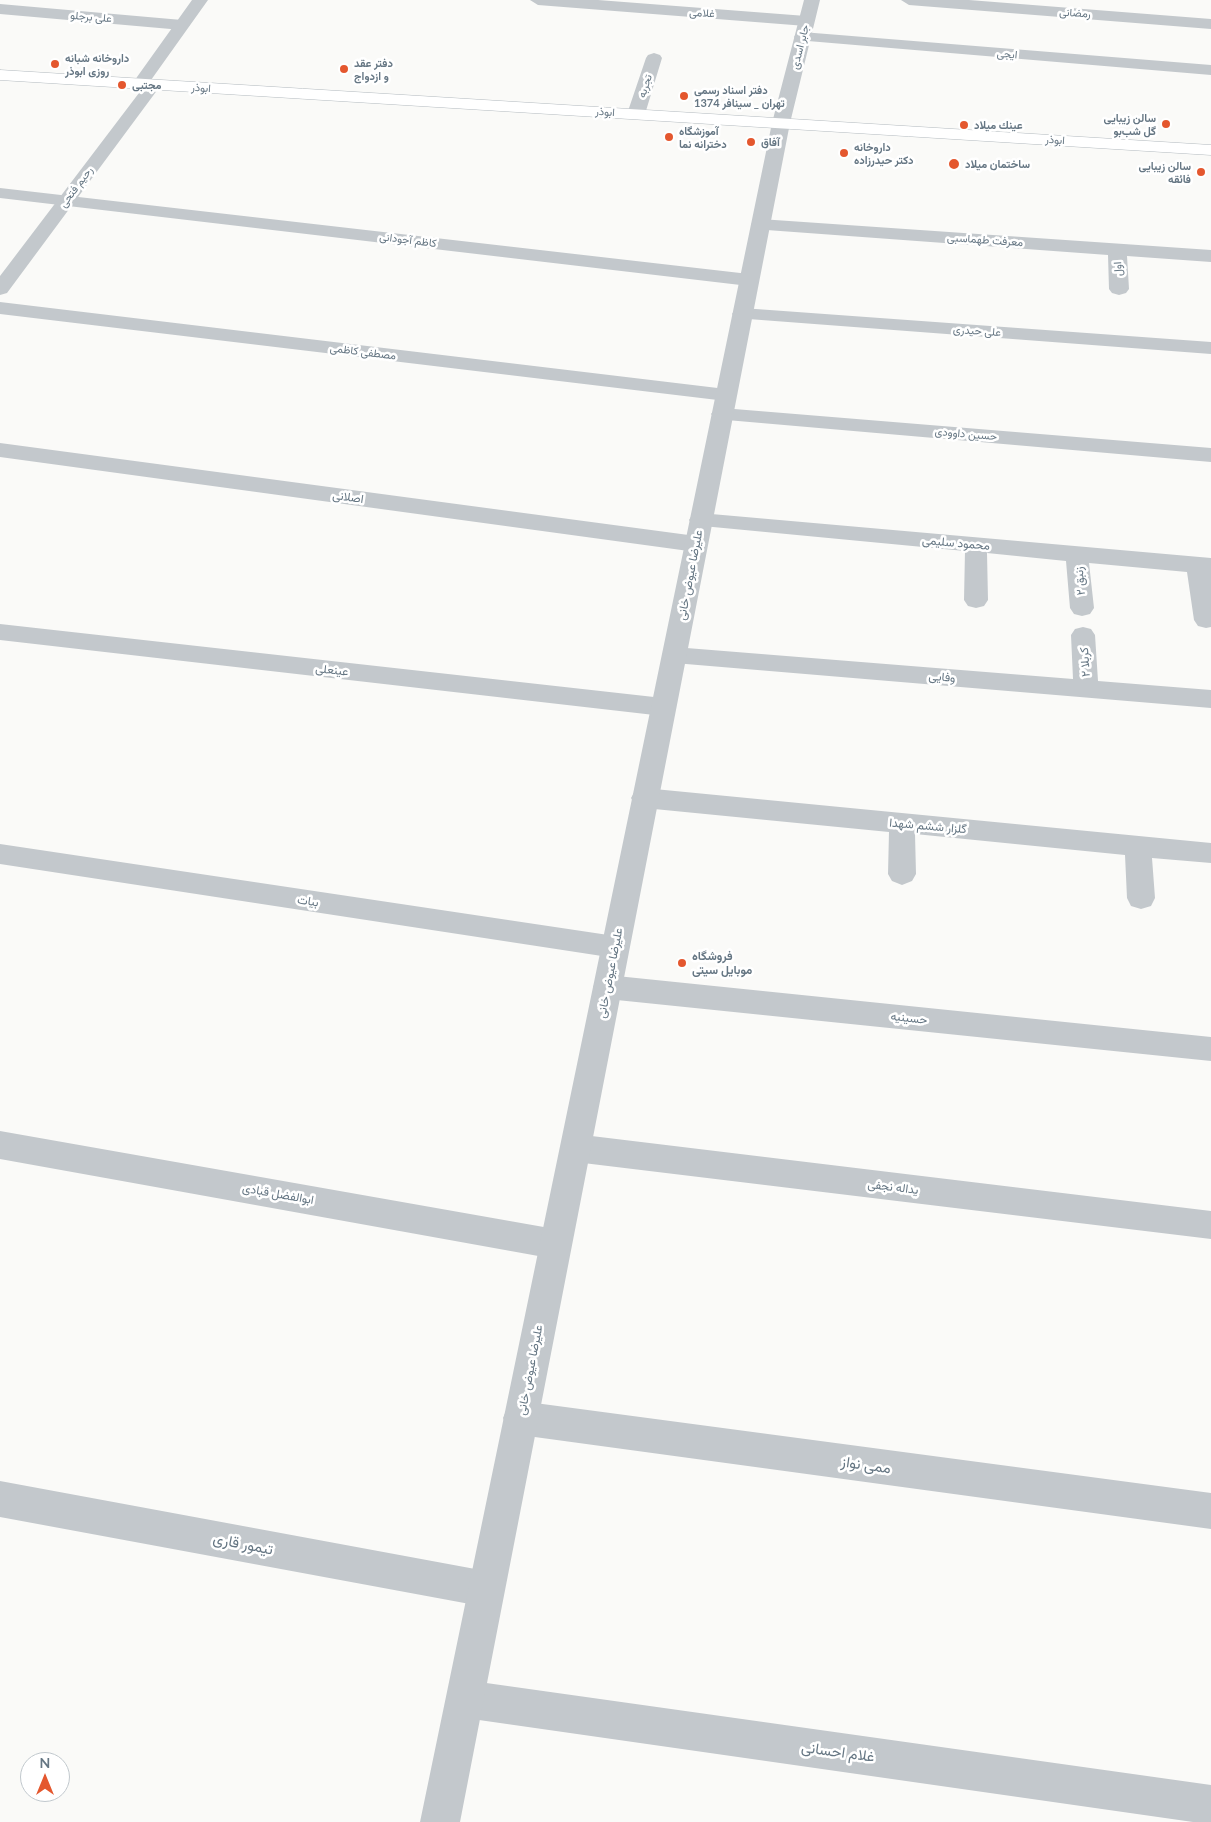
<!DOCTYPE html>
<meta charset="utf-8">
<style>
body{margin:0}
#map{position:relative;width:1211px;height:1822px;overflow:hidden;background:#fafaf8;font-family:Lato,sans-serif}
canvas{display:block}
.north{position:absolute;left:20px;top:1752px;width:50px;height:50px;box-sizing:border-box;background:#fff;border:1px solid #c1c8cd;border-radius:50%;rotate:0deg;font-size:14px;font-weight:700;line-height:20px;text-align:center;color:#657683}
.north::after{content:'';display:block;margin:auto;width:18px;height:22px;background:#e4572e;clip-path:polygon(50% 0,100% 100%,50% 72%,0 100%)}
</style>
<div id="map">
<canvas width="1211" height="1822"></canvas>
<div class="north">N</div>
</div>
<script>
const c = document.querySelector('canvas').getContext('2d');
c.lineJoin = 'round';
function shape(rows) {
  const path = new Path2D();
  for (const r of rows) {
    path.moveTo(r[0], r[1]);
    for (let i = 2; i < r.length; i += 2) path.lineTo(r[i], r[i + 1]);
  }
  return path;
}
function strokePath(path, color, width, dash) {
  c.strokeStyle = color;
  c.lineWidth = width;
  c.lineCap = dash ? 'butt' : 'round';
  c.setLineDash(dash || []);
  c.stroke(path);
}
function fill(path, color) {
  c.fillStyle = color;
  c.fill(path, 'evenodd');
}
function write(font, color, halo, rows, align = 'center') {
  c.font = font + ' Lato,Vazirmatn,sans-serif';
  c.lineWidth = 5;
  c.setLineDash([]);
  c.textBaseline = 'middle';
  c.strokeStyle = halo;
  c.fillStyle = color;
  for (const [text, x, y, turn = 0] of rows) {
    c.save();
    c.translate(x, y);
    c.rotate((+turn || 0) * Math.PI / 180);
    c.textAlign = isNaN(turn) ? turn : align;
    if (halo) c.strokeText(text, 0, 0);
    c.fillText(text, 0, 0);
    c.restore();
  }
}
const minor = shape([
 [530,0,598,0,806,16,814,21,806,26,538,5,530,0],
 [901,0,969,0,1211,19,1211,29,909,5,901,0],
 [0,4,182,20,190,25,182,30,0,14,0,4],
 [802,32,1211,65,1211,75,796,40,794,37,796,34,802,32],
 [654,53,660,55,662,58,645,114,642,118,630,118,627,114,646,58,648,55,654,53],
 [0,188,749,274,756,276,759,280,756,284,749,286,0,198,0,188],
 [760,219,1211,250,1211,262,1127,256,1129,289,1126,293,1119,295,1112,293,1109,289,1108,255,753,229,751,225,753,221,760,219],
 [0,302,726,389,733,391,736,395,733,399,726,401,0,314,0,302],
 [742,308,1211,342,1211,354,735,318,732,314,735,310,742,308],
 [722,408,1211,448,1211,462,715,419,711,414,715,409,722,408],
 [0,443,696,536,704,539,707,544,704,549,696,552,0,457,0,443],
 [700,513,1211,558,1211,627,1206,628,1198,626,1194,620,1187,572,1089,563,1094,608,1090,614,1082,616,1074,614,1070,608,1066,561,987,553,988,600,984,606,976,608,968,606,964,600,965,551,692,525,689,520,692,515,700,513],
 [0,624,663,698,672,701,675,707,672,713,663,716,0,640,0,624],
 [1083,627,1091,629,1095,635,1098,681,1211,690,1211,708,674,663,665,661,662,655,665,649,674,647,1073,679,1071,635,1075,629,1083,627],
 [644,788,1211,843,1211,863,1152,858,1155,898,1151,906,1141,909,1131,906,1127,898,1125,855,915,834,916,874,912,881,902,885,892,881,888,874,889,832,644,808,635,805,631,798,635,791,644,788],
 [0,844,615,936,625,939,629,947,625,955,615,958,0,864,0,844],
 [607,975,1211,1037,1211,1061,607,999,597,995,593,987,597,979,607,975],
 [0,1131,555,1229,566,1234,571,1244,566,1254,555,1259,0,1159,0,1131],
 [575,1134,1211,1211,1211,1239,575,1162,564,1158,560,1148,564,1138,575,1134],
 [520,1401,1211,1493,1211,1529,520,1435,508,1430,503,1418,508,1406,520,1401],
 [0,1481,486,1571,499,1576,504,1589,499,1602,486,1607,0,1517,0,1481],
 [465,1680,1211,1785,1211,1822,1193,1822,465,1718,452,1712,446,1699,452,1686,465,1680]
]);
const tertiary = shape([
 [192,0,208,0,151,80,159,81,161,85,7,293,0,295,0,276,142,89,134,88,132,84,192,0],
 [804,0,820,0,790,123,460,1822,420,1822,772,123,804,0]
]);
const secondary = shape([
 [0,70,1211,145,1211,155,0,80,0,70]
]);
const markers = [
 [55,64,5,"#e4572e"],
 [344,69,5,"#e4572e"],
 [122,85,5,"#e4572e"],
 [684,96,5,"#e4572e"],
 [1166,124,5,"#e4572e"],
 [964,125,5,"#e4572e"],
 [669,137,5,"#e4572e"],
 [751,142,5,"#e4572e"],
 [844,153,5,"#e4572e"],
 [954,164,6,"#e4572e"],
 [1201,172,5,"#e4572e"],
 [682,963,5,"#e4572e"]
];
const farStreetnames = [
 ["غلامی",702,13,4],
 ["رمضانی",1075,13,4],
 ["علی برجلو",91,17,5],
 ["جابر اسدی",800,47,-76],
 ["ایجی",1007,54,5],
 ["تجربه",645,86,-72],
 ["ابوذر",201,88,4],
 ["ابوذر",605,112,4],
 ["ابوذر",1055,140,4],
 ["رحیم فتحی",76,187,-53],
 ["کاظم آجودانی",408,240,7],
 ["معرفت طهماسبی",985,240,4],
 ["اول",1118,269,-94],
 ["علی حیدری",977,331,4],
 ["مصطفی کاظمی",363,352,7],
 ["حسین داوودی",966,434,5]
];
const farPoinames = [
 ["داروخانه شبانه",65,58],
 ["روزی ابوذر",65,71],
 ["دفتر عقد",354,63],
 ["و ازدواج",354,76],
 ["مجتبی",132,85],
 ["دفتر اسناد رسمی",694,90],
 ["1374 تهران _ سینافر",694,103],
 ["سالن زیبایی",1156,118,"right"],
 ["گل شب‌بو",1156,131,"right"],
 ["عينك ميلاد",974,125],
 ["آموزشگاه",679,131],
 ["دخترانه نما",679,144],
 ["آفاق",761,142],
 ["داروخانه",854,147],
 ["دکتر حیدرزاده",854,160],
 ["ساختمان میلاد",965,164],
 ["سالن زیبایی",1191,166,"right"],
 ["فائقه",1191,179,"right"]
];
const streetNames = [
 ["اصلانی",348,497,8],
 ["محمود سلیمی",956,543,5],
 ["علیرضا عیوض خانی",690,575,-79],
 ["زنبق ۲",1080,581,-95],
 ["کربلا ۲",1085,662,-93],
 ["عینعلی",332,670,6],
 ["وفایی",942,677,5],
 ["گلزار ششم شهدا",928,826,5],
 ["بیات",308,901,9],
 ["علیرضا عیوض خانی",610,973,-79],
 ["حسینیه",909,1018,6],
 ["یداله نجفی",893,1187,7],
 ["ابوالفضل قبادی",278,1194,10],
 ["علیرضا عیوض خانی",530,1370,-79]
];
const poiNames = [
 ["فروشگاه",692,956],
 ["موبایل سیتی",692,970]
];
const nearStreetnames = [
 ["ممی نواز",866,1465,8],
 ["تیمور قاری",243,1544,11],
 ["غلام احسانی",838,1752,8]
];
strokePath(secondary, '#b3babf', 1);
fill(minor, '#c3c8cc');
fill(tertiary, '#c3c8cc');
fill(secondary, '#fff');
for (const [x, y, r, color] of markers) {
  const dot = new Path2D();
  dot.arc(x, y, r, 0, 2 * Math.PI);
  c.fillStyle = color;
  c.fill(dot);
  strokePath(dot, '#fff', 2);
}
write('11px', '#657683', '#fff', farStreetnames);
write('bold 11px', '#657683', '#fff', farPoinames, 'left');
write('12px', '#657683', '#fff', streetNames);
write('bold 12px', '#657683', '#fff', poiNames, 'left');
write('15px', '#657683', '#fff', nearStreetnames);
</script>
